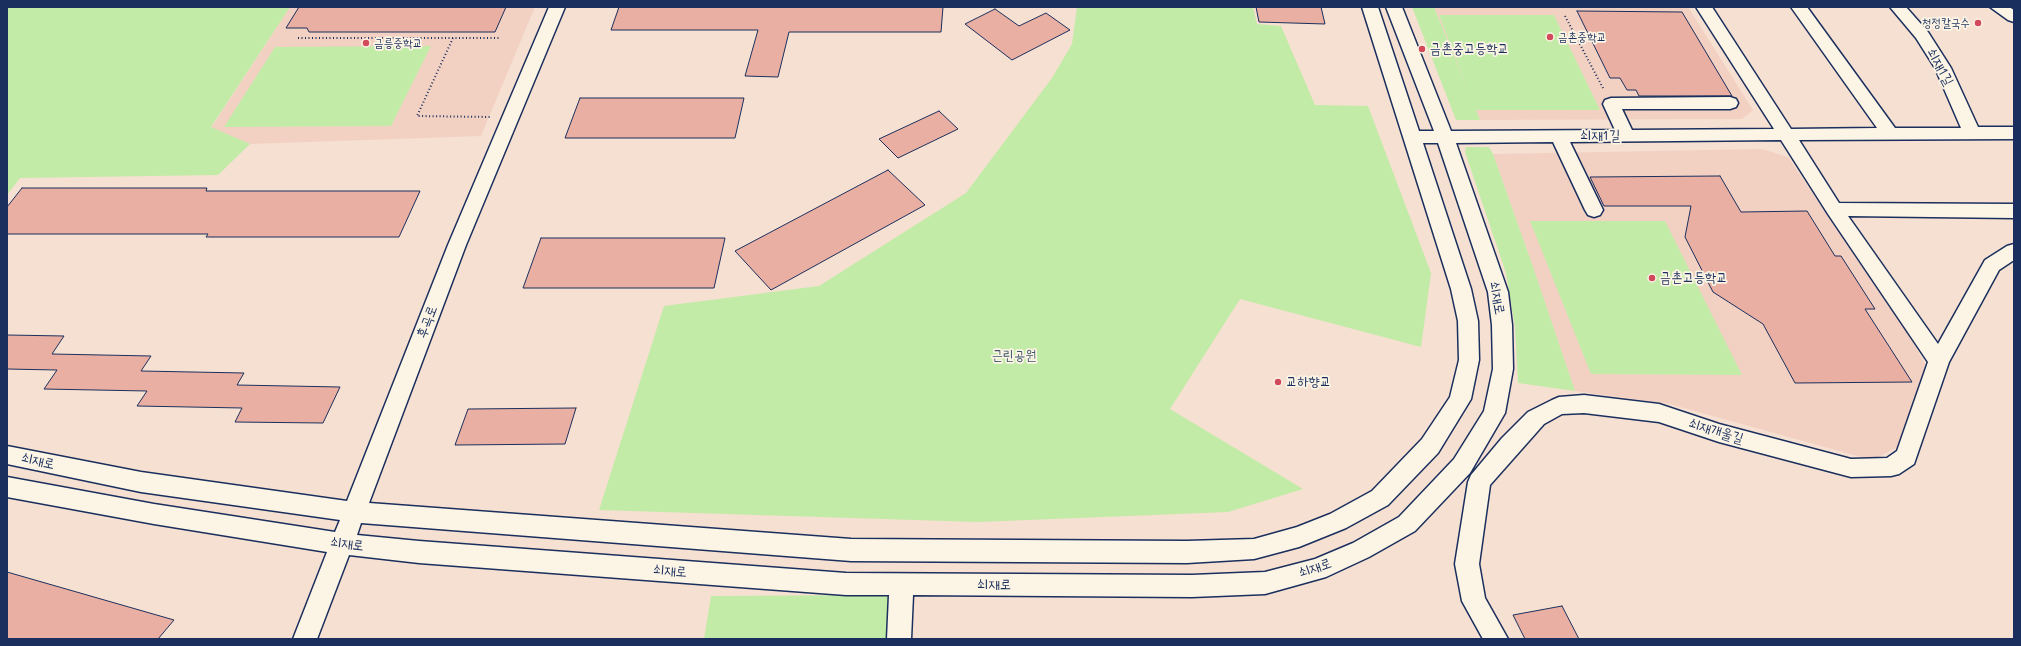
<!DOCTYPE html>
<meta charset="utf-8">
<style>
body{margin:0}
#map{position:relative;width:2021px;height:646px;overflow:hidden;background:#f6e0d1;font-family:Mali,sans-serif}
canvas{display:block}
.frame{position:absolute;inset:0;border:8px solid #1b2f5e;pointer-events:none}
</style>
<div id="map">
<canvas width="2021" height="646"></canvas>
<div class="frame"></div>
</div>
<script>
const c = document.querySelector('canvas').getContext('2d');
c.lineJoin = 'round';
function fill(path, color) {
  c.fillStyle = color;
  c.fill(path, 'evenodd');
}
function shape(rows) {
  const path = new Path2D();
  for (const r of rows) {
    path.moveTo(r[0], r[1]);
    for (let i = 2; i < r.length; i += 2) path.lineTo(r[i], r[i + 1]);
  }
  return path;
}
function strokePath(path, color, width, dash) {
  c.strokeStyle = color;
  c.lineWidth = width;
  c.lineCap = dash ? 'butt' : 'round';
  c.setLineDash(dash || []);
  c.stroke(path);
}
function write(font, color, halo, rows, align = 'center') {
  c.font = font + ' Mali,"Poor Story",sans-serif';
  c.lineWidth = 3.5;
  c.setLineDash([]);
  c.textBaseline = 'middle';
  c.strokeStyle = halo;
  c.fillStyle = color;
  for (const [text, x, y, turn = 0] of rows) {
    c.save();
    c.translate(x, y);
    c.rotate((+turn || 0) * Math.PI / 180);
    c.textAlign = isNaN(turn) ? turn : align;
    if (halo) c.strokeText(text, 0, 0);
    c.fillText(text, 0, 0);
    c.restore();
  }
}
const built = shape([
 [290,7,535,7,481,136,250,144,211,128],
 [1434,7,1688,7,1753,110,1742,119,1480,120],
 [1762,149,1788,157,1912,341,1926,366,1898,447,1872,460,1669,404,1575,391,1532,264,1493,154]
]);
const green = shape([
 [7,7,290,7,211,127,250,144,218,175,20,178,7,195],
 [1077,7,1253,7,1257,24,1281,26,1315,105,1368,106,1431,273,1421,347,1240,299,1170,409,1303,489,1228,512,978,522,599,510,664,306,819,286,966,193,1052,78,1072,44],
 [1412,7,1434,7,1468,90,1439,15,1554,15,1600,110,1476,110,1480,120,1456,120],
 [431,46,391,126,224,127,275,47],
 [1466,147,1489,147,1493,154,1532,264,1575,391,1518,383,1515,327,1506,273,1465,152],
 [1530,221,1665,221,1742,375,1591,374],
 [889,595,887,639,704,639,711,596]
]);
const building = shape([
 [299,7,506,7,495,32,309,32,307,28,286,28,299,7],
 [619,7,943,7,941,32,789,32,778,77,745,76,758,30,611,30,619,7],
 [1256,7,1321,7,1325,24,1259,22,1256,7],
 [995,9,1019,26,1046,13,1070,30,1012,60,965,24,995,9],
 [1577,11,1682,12,1732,96,1639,96,1636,90,1627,90,1620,78,1610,78,1577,11],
 [580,98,744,98,735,138,565,138,580,98],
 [939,111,958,129,898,158,879,139,939,111],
 [888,170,925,205,771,290,735,251,888,170],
 [1720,176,1741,212,1807,211,1835,256,1841,256,1875,309,1865,309,1912,382,1795,383,1763,324,1713,292,1685,237,1691,206,1604,206,1590,177,1720,176],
 [22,188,207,188,206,191,420,191,399,237,206,237,208,234,7,234,7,207,22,188],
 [541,238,725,238,714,288,523,288,541,238],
 [7,335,64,336,52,354,151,356,141,371,244,373,237,385,340,387,323,423,235,422,242,408,137,406,147,391,44,389,57,370,7,369,7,335],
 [576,408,565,444,455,445,468,409,576,408],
 [7,572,174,620,158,639,7,639,7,572],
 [1562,606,1579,639,1525,639,1513,615,1562,606]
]);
const path = shape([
 [1565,16,1604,90],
 [298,38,500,38],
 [453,38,417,116,491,117]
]);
const minor = shape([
 [549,7,565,7,466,245,369,503,851,539,1187,541,1254,539,1297,527,1330,514,1372,491,1422,439,1450,397,1459,360,1458,321,1451,289,1362,7,1378,7,1419,131,1434,131,1386,7,1402,7,1451,131,1615,130,1603,104,1605,100,1611,98,1730,97,1736,99,1738,103,1736,107,1730,109,1622,109,1632,130,1774,129,1696,7,1712,7,1791,129,1877,128,1791,7,1807,7,1895,128,1961,128,1935,68,1916,38,1890,7,1906,7,1928,32,1951,68,1978,127,2014,127,2014,139,1799,140,1839,203,2014,204,2014,218,1848,216,1938,344,1985,260,2007,246,2014,244,2014,260,1999,270,1949,362,1914,464,1899,474,1891,476,1851,477,1719,442,1659,422,1584,413,1562,414,1544,424,1490,485,1479,564,1485,598,1508,639,1483,639,1462,601,1455,564,1468,482,1471,475,1502,438,1528,412,1552,400,1559,397,1584,395,1659,404,1719,424,1851,459,1887,458,1897,451,1928,362,1828,214,1781,140,1570,142,1603,210,1600,215,1594,217,1588,215,1585,210,1553,142,1456,143,1508,292,1512,325,1513,369,1505,413,1470,473,1415,531,1369,557,1326,577,1265,594,1192,597,913,595,911,639,887,639,889,595,846,595,419,563,349,555,317,639,293,639,327,552,154,524,7,497,7,477,154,504,335,532,340,520,141,492,7,464,7,446,141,472,347,501,448,245,549,7],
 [1423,143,1438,143,1488,292,1492,325,1493,369,1484,411,1454,459,1399,517,1353,543,1315,559,1265,572,1192,575,846,573,419,541,357,535,361,523,851,561,1187,563,1254,559,1299,547,1346,528,1388,505,1438,453,1471,399,1479,360,1478,321,1471,289,1423,143],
 [1990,7,2009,7,2014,10,2014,22,2008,20,1990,7]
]);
const markers = [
 [1978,23,4,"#d1495b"],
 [1550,37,4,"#d1495b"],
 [366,43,4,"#d1495b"],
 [1422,49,4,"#d1495b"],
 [1652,278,4,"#d1495b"],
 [1278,382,4,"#d1495b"]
];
const farPoinames = [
 ["청정칼국수",1970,23,"right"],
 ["금촌중학교",1558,37],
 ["금릉중학교",374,43]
];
const poiNames = [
 ["금촌중고등학교",1430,49],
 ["금촌고등학교",1660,278],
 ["교하향교",1286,382]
];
const streetNames = [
 ["쇠재1길",1940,67,61],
 ["쇠재1길",1600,136],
 ["쇠재로",1497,298,79],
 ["후곡로",427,322,-69],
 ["쇠재개울길",1716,431,17],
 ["쇠재로",38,461,12],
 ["쇠재로",347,544,7],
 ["쇠재로",1315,568,-19],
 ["쇠재로",670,571,4],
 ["쇠재로",994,585]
];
const parkNames = [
 ["근린공원",1014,356]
];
fill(built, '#f2d1c3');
fill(green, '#c2eba7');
fill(building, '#e8afa2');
strokePath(building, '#1b2f5e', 1);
strokePath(minor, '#1b2f5e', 3);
strokePath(path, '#1b2f5e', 2, [1, 2.5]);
fill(minor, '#fcf5e5');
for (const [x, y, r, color] of markers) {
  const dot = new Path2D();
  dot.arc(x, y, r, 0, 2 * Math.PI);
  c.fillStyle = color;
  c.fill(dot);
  strokePath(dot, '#fcf5e5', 1.5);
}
write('12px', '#1b2f5e', '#fcf5e5', farPoinames, 'left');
write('14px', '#1b2f5e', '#fcf5e5', poiNames, 'left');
write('14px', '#1b2f5e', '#fcf5e5', streetNames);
write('14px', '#3c556d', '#fcf5e5', parkNames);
</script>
